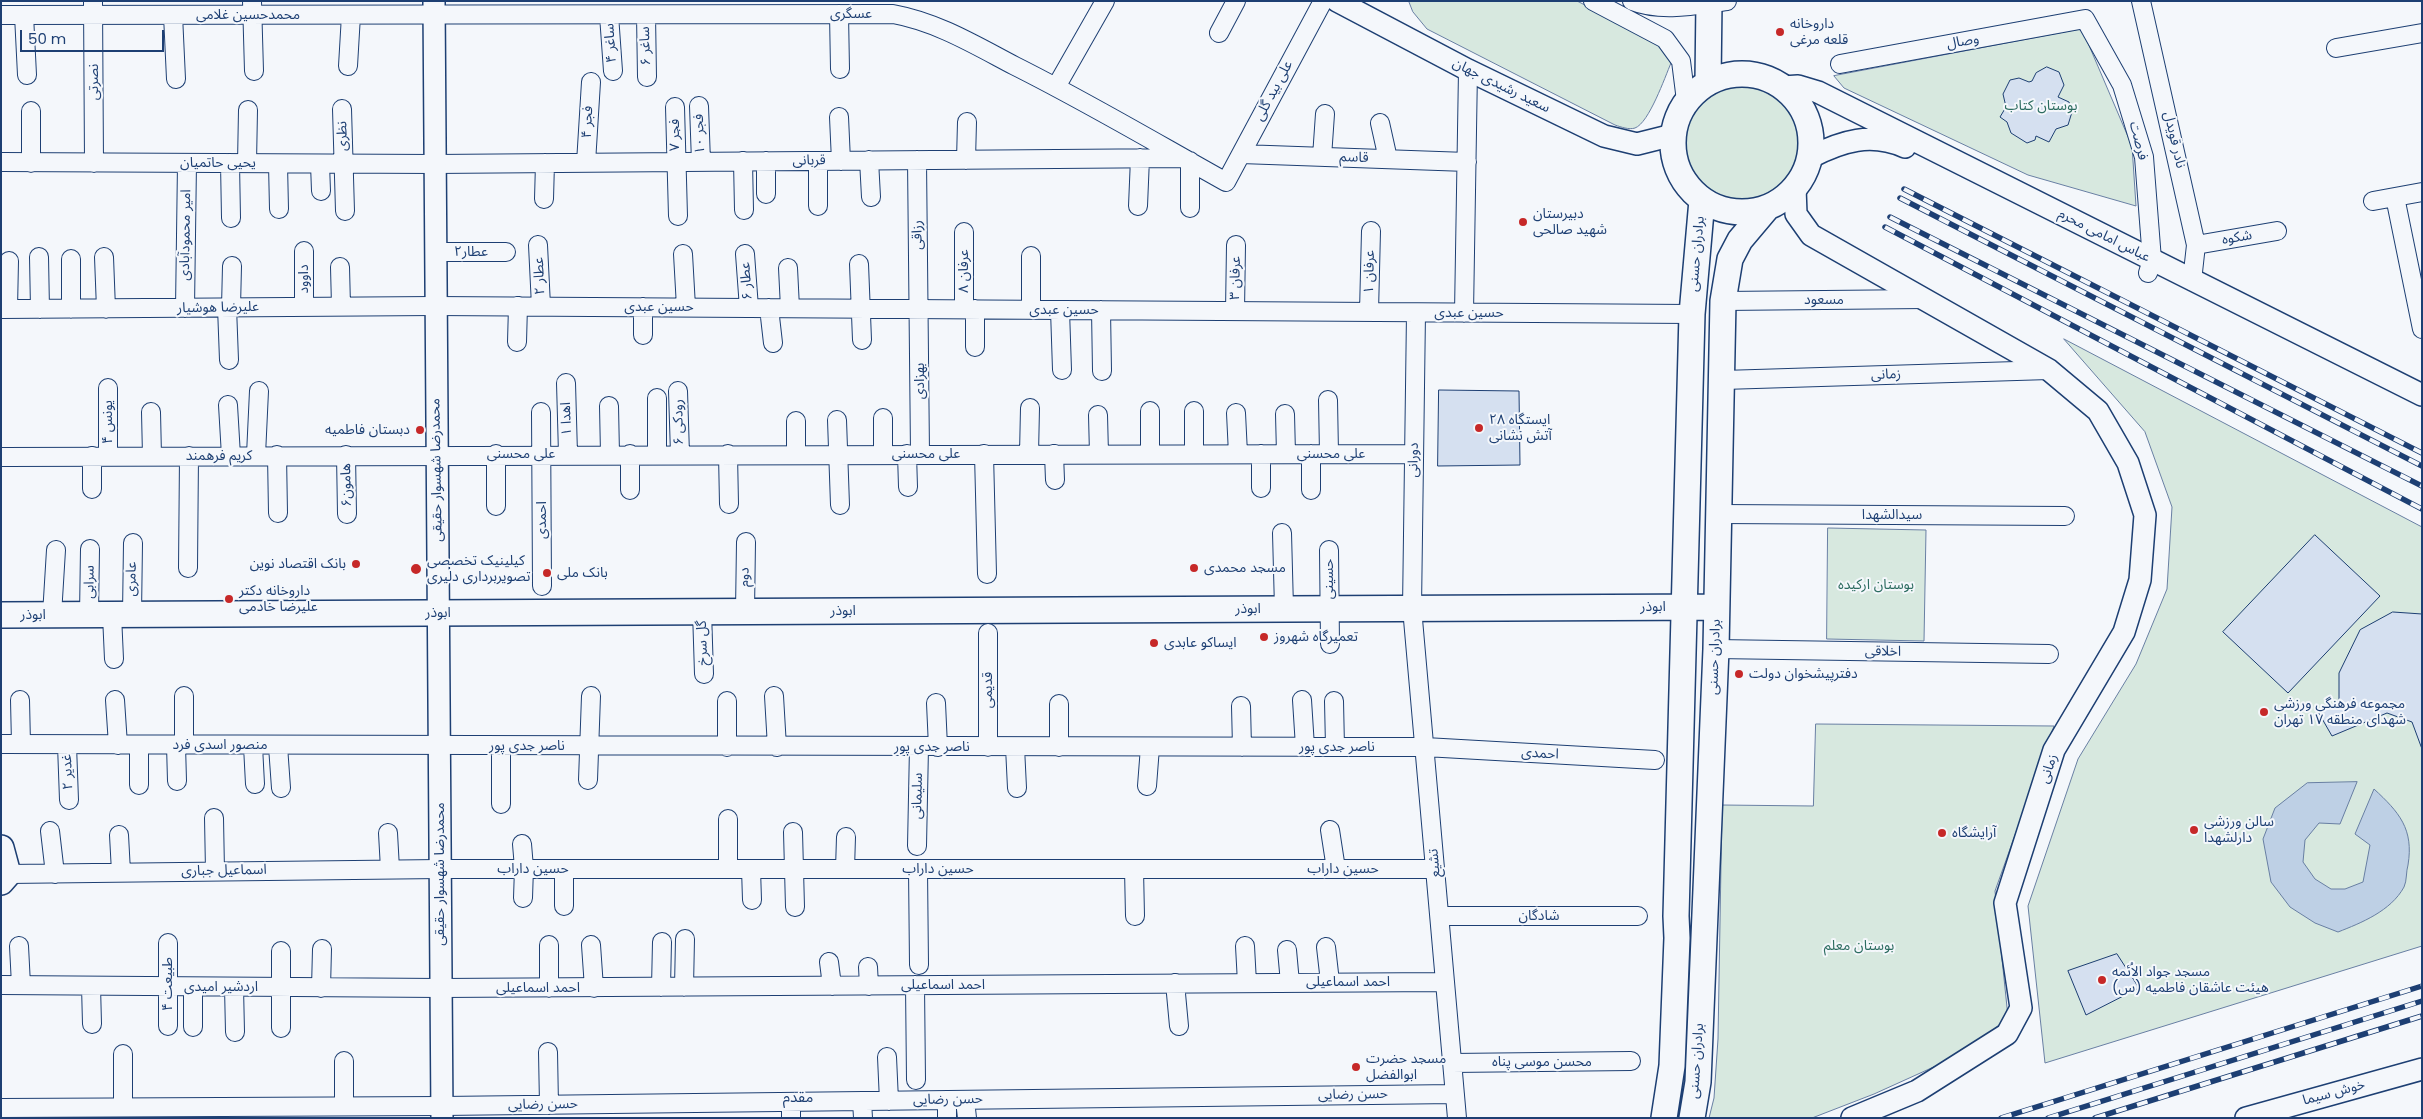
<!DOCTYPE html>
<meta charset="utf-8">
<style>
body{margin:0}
#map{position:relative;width:2423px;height:1119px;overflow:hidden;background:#f4f7fb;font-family:Poppins,sans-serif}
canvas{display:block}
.frame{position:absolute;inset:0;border:2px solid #1d3f73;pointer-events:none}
.scale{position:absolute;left:20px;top:30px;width:144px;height:22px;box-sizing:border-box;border:2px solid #1d3f73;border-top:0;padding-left:6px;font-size:15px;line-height:18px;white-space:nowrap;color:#1d3f73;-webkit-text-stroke:4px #f4f7fb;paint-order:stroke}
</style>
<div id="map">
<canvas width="2423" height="1119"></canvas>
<div class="frame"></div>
<div class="scale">50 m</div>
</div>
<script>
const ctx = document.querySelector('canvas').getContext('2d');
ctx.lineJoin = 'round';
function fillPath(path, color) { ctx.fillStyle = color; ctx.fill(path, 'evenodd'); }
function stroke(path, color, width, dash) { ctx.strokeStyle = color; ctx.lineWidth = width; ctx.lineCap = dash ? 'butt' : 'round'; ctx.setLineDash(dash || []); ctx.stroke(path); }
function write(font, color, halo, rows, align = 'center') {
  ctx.font = font + ' Poppins,"Noto Sans Arabic",sans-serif'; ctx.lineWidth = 4; ctx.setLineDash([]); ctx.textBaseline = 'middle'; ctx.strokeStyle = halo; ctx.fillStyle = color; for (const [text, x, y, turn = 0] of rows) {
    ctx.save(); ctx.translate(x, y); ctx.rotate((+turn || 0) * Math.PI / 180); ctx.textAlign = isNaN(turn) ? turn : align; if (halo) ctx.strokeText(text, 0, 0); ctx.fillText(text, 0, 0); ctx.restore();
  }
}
const green = new Path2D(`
 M1409,1h168l83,42 11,20c-6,14 -22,60 -36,65 -6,2 -14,-1 -20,-3l-188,-96 -14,-17z
 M2082,29l50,117 4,60 -108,-31 -184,-87 -10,-12z
 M1683 142a60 60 0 1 1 120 0a60 60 0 1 1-120 0Z
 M2064,339l358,188v419l-377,117 -17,-157 50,-147 58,-95 31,-75 5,-82 -27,-75z
 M1828,528l98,2 -2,111 -97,-2z
 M1816,724l238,2 -59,165 13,126 -26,23 -33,20 -75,34 -62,24h-103l5,-20 4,-59 4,-234 91,1z`);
const water = new Path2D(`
 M2357,782l-17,42 -21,-1 -14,17 -2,22 12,17 16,10h14l18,-7 7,-37 -15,-11 19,-45c25,23 40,40 34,76 -2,6 -1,16 -4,22 -13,24 -43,36 -66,45l-23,-9 -25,-16 -19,-25 -8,-43 12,-31 32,-25z`);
const building = new Path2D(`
 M2047,67l12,5 5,13 -6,12 11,5 3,10 -4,13 -12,4 -7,13 -13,-6 -1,4 -8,3 -16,-10 -4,-11 -7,-5 6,-10 -3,-13 7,-14 9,-2 10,4 3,-1 4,-8z
 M1439,390l80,1 1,74 -82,1z
 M2315,535l65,61 -92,97 -65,-61z
 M2393,612l29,2v135l-10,-27 -25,-9 -55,23 -15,-26 22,-3v-34l21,-43z
 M2117,954l22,34 -53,27 -18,-44z`);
const minor = new Path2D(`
 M93,1l1,162
 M252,1l2,70
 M1593,1l72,38 16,22 5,40
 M1632,1c30,12 65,4 95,0
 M2141,1l55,244 -4,36
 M839,14l1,55
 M1,15l892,-1c44,8 82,31 122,52 72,36 141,77 211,116l97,-181
 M24,15l3,60
 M173,15l3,64
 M609,15l4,56
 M646,15l1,62
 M1219,33l17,-32
 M2336,48l86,-15
 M1840,64l245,-45 37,66 22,72 8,103 -4,13
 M348,66l3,-51
 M1056,87l49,-86
 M699,106l2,56
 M675,107l3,109
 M342,109l3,102
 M31,111v52
 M839,117l2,44
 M1380,123l8,36
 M1241,154l226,8
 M1322,157l3,-43
 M869,160l2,37
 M917,160l3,294
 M966,160l1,-38
 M743,161l1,49
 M766,161v33
 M818,161v45
 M1190,161v47
 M1,162l434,2 746,-6
 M230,163l1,55
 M247,163l1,-53
 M586,163l5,-81
 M278,164l1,45
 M320,164l1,27
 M2395,197l27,132
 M544,199l1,-36
 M2373,201l49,-9
 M1138,206l2,-48
 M964,232v77
 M538,245l3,61
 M2196,245l81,-14
 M436,252h70
 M683,254l3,53
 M745,254l4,54
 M1031,256v54
 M39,257l1,52
 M104,257l2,52
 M71,259v50
 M859,264l3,76
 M340,267l1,39
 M788,268l2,40
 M1723,301l202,-2
 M227,307l2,53
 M231,307l1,-41
 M304,307v-56
 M185,308l2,-145
 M769,308l4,35
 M1,309l434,-3 1257,8
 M8,309l1,-48
 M975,309v38
 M1060,310l2,60
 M1101,310l1,61
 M1235,311l1,-66
 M1369,312l2,-81
 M1416,313l-4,295 45,510
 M1464,313l4,-243
 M643,335v-28
 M517,342l1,-36
 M1723,380l326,-10
 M566,383l2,71
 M108,388v68
 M678,391l2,63
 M657,398v56
 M1328,400l1,53
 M228,405l3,51
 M609,406l1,48
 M1150,411v43
 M1194,411v42
 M151,412l1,44
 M541,412l1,174
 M1236,413l2,41
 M1285,414l1,40
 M1098,415l1,39
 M837,420l3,85
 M796,421v33
 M630,454v36
 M728,454l1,50
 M883,454v-36
 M907,454l1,33
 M984,454l3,120
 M1029,454l1,-46
 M1054,454l1,26
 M1311,454v36
 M256,455l3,-64
 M277,455l1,58
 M346,455l1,59
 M1,457l1413,-3
 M1261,488v-34
 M92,489v-33
 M496,506v-52
 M1719,514l346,2
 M1282,533l2,75
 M1329,550l1,94
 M188,568l1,-112
 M702,611l2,63
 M745,611l1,-69
 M132,614l1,-71
 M52,615l4,-65
 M89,615l1,-66
 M112,615l2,44
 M1716,649l333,5
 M774,696l3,51
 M20,700l1,44
 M115,700l3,45
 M1302,700l3,47
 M727,701v46
 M1334,701l1,46
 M936,703l2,44
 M1059,704v43
 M1241,706l1,41
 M1,744l1424,3 230,13
 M67,745l2,55
 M176,745l1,36
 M184,745v-49
 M253,746l2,38
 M278,746l3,42
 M988,747v-114
 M1015,747l2,41
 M588,780l3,-84
 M139,785v-40
 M1147,786l3,-39
 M501,804v-58
 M214,818l1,53
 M728,819v50
 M1330,830l6,39
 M50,831l5,43
 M793,832l2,75
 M388,833l2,36
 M119,835l2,37
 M522,844l2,24 -1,30
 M917,846l2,-99
 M564,869v37
 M751,869l1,31
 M845,869l1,-32
 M918,869l1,96
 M1134,869l1,47
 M8,874l432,-5h995
 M1440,916h198
 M549,945v43
 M591,945l3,43
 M19,946l2,39
 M1245,946l2,37
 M1326,947l4,35
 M1287,950l3,33
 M281,951v77
 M829,962l3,24
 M868,967l1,19
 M1175,983l4,43
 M1,985l440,3 1004,-6
 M915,985l1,95
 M91,986l1,38
 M193,987v40
 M234,987l1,45
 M661,987l1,-45
 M684,987l1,-48
 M321,988l1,-39
 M168,1026v-83
 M548,1052l1,53
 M887,1057l2,44
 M344,1061v45
 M1452,1063l179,-2
 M947,1100v18
 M965,1100l2,18
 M862,1101l1,17
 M123,1107v-53
 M1,1108l441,-2 1013,-12
 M791,1118v-16`);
const tertiary = new Path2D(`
 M434,1l8,1117
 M1337,1l131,69 136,66 33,8 36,-9
 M1783,87l15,-1 20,6 604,303
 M1811,157c31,-16 60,-25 94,-10
 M1795,188l1,26 15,21 238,135 49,41 30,52 17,52 -5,65 -16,52 -70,118 -49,153 16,105 -14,26 -90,57 -65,27
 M2246,1118l176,-49`);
const secondary = new Path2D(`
 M1673 143a69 69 0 1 1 138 0a69 69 0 1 1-138 0Z
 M1708,82l1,-81
 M1,615l1715,-8
 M1,848l7,26 -7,8
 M1664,1118l8,-52 5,-128 -1,-22 16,-602 10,-114
 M1692,1118l6,-36 18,-433 7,-348 7,-42 10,-19 27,-32`);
const rail = new Path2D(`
 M1904,189l518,264
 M1900,198l522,268
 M1890,217l532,269
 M1885,227l537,282
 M2001,1118l421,-132
 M2048,1118l374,-117
 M2095,1118l327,-102`);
const markers = [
 [1780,32,5,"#c62828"],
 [1523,222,5,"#c62828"],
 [1479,428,5,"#c62828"],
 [420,430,5,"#c62828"],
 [356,564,5,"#c62828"],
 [1194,568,5,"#c62828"],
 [416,569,6,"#c62828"],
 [547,573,5,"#c62828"],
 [229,599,5,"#c62828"],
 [1264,637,5,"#c62828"],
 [1154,643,5,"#c62828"],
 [1739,674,5,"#c62828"],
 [2264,712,5,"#c62828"],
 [2194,830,5,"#c62828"],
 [1942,833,5,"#c62828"],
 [2102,980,5,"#c62828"],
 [1356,1067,5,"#c62828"]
];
const streetNames = [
 ["عسگری",851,14],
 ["محمدحسین غلامی",248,15],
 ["وصال",1963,42,-10],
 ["ساغر ۴",611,43,-94],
 ["ساغر ۶",646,46,-92],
 ["نصرتی",94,82,-90],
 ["سعید رشیدی جهان",1501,86,26],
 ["علی بید گلی",1274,91,-62],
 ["فجر ۴",588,122,-87],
 ["فجر ۱۰",700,134,-92],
 ["فجر ۷",675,135,-90],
 ["نظری",343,136,-91],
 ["نادر قویدل",2174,140,77],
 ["فرصت",2138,141,76],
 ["قاسم",1354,158,2],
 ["قربانی",809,161,-1],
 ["یحیی حاتمیان",218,163],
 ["امیر محمودآبادی",186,235,-89],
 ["رزاقی",918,235,-91],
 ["عباس امامی محرم",2104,236,27],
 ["شکوه",2237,238,-10],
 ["عطار۲",471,252],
 ["برادران حسنی",1697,254,-85],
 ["عرفان ۸",964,271,-90],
 ["عرفان ۱",1370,272,-89],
 ["عطار ۲",540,276,-92],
 ["عرفان ۳",1236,278,-89],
 ["داوود",304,279,-90],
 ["عطار ۶",747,281,-94],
 ["مسعود",1824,300],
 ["حسین عبدی",659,307],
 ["علیرضا هوشیار",218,308,-1],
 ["حسین عبدی",1064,310],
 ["حسین عبدی",1469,313],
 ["زمانی",1886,375,-2],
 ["بهزادی",920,381,-90],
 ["اهدا ۱",567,419,-92],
 ["یونس ۴",108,422,-90],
 ["رودکی ۶",679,422,-91],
 ["علی محسنی",521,454],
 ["علی محسنی",926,454],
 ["علی محسنی",1331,454],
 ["کریم فرهمند",219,456],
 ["دورانی",1414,460,-89],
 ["محمدرضا شهسوار حقیقی",437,470,-91],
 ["هامون۶",347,485,-91],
 ["سیدالشهدا",1892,515],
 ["احمدی",542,520,-90],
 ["دوم",745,577,-89],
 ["عامری",132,579,-89],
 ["حسینی",1329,579,-90],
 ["سرابی",90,582,-89],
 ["ابوذر",1653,607],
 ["ابوذر",1248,609],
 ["ابوذر",843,611],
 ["ابوذر",438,613],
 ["ابوذر",33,615],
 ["گل سرخ",703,643,-92],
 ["اخلاقی",1883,652,1],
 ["برادران حسنی",1715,657,-88],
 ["قدیمی",988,690,-90],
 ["منصور اسدی فرد",220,745],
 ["ناصر جدی پور",527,746],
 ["ناصر جدی پور",932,747],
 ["ناصر جدی پور",1337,747],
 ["احمدی",1540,754,3],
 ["زمانی",2049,769,-71],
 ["غدیر ۲",68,772,-92],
 ["سلیمانی",918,796,-89],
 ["تشیع",1435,863,-95],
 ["حسین داراب",533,869],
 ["حسین داراب",938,869],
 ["حسین داراب",1343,869],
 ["اسماعیل جباری",224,871,-1],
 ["محمدرضا شهسوار حقیقی",440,874,-90],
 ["شادگان",1539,916],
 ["احمد اسماعیلی",1348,982],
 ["طبیعت ۴",168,984,-90],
 ["احمد اسماعیلی",943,985],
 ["اردشیر امیدی",221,987],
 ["احمد اسماعیلی",538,988],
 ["برادران حسنی",1697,1061,-86],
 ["محسن موسی پناه",1542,1062],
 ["خوش سیما",2334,1093,-15],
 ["حسن رضایی",1353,1095,-1],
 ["حسن رضایی",948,1100,-1],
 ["حسن رضایی",543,1105,-1]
];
const poiNames = [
 ["داروخانه",1790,24],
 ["قلعه مرغی",1790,40],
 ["دبیرستان",1533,214],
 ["شهید صالحی",1533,230],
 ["ایستگاه ۲۸",1489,420],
 ["آتش نشانی",1489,436],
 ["دبستان فاطمیه",410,430,"right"],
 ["کیلینیک تخصصی",427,561],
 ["تصویربرداری دلیری",427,577],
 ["بانک اقتصاد نوین",346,564,"right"],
 ["مسجد محمدی",1204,568],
 ["بانک ملی",557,573],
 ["داروخانه دکتر",239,591],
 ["علیرضا خادمی",239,607],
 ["تعمیرگاه شهروز",1274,637],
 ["ایساکو عابدی",1164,643],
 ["دفترپیشخوان دولت",1749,674],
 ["مجموعه فرهنگی ورزشی",2274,704],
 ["شهدای منطقه ۱۷ تهران",2274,720],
 ["سالن ورزشی",2204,822],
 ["دارلشهدا",2204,838],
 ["آرایشگاه",1952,833],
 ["مسجد جواد الاُئمه",2112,972],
 ["هیئت عاشقان فاطمیه (س)",2112,988],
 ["مسجد حضرت",1366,1059],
 ["ابوالفضل",1366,1075]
];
const parkNames = [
 ["بوستان کتاب",2041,106],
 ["بوستان ارکیده",1876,585],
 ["بوستان معلم",1859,946]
];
const neighbourhoodNames = [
 ["مقدم",798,1098]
];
fillPath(green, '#d7e8df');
stroke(green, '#687fa3', 1);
fillPath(water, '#bed0e5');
stroke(water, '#687fa3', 1);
fillPath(building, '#d5e0f0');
stroke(building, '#1d3f73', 1);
stroke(minor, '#1d3f73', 20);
stroke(tertiary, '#1d3f73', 24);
stroke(secondary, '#1d3f73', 28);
stroke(minor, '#f4f7fb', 18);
stroke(tertiary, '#f4f7fb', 21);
stroke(secondary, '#f4f7fb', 25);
stroke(rail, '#1d3f73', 5.5);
stroke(rail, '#f4f7fb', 4, [11]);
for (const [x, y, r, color] of markers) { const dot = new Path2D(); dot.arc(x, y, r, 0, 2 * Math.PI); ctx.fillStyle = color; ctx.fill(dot); stroke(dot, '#f4f7fb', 2); }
write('14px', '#1d3f73', '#f4f7fb', streetNames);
write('14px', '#1d3f73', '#f4f7fb', poiNames, 'left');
write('14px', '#2c6c60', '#f4f7fb', parkNames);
write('15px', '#1d3f73', '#f4f7fb', neighbourhoodNames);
</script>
